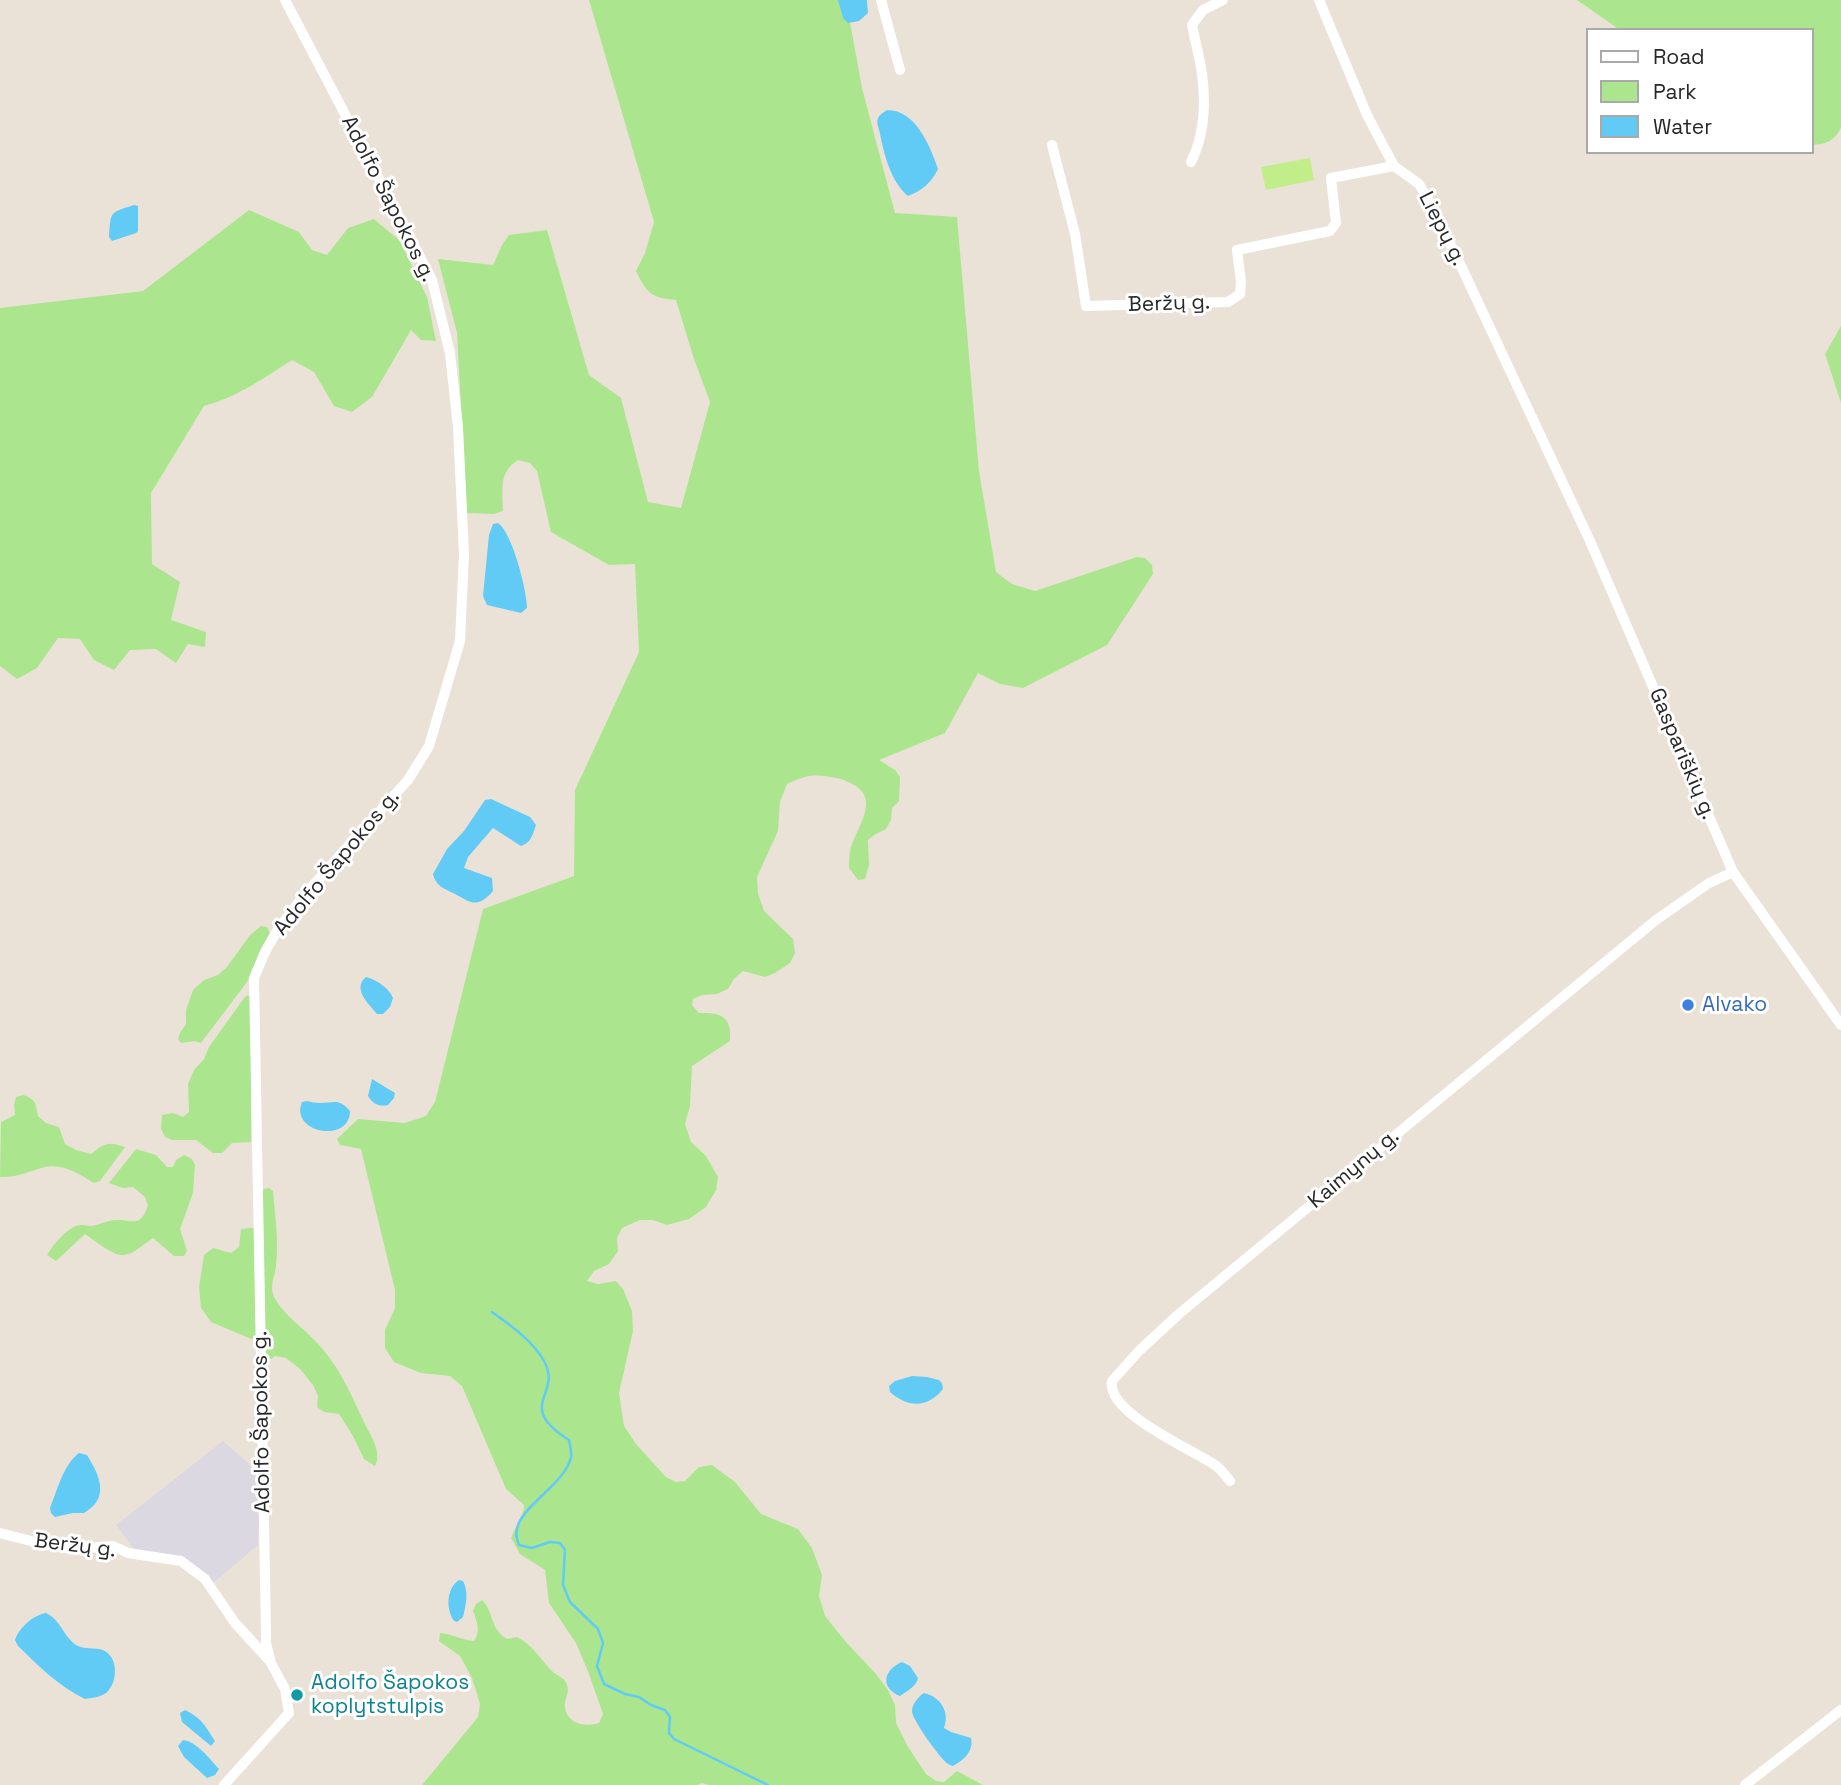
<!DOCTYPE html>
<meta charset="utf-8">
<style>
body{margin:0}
#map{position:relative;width:1841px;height:1785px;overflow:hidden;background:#ebe2d7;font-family:"Space Grotesk",sans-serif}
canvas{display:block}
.legend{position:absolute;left:1586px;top:28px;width:228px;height:126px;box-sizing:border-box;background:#fff;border:2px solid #a9a9a9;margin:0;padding:9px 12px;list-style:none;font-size:21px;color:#272727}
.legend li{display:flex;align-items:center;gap:14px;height:35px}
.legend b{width:35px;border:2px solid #a9a9a9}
</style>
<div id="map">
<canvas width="1841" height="1785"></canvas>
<ul class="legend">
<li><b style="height:9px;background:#fff"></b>Road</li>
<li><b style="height:19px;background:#abe68f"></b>Park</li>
<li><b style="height:19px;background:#61cbf5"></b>Water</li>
</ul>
</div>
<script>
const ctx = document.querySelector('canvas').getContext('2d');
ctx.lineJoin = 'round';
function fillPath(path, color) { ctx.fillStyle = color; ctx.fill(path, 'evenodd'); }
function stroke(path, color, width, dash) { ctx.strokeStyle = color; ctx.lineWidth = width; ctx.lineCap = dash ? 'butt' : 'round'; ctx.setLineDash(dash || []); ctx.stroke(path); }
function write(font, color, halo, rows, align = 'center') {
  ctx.font = font + ' "Space Grotesk",sans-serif'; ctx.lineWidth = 6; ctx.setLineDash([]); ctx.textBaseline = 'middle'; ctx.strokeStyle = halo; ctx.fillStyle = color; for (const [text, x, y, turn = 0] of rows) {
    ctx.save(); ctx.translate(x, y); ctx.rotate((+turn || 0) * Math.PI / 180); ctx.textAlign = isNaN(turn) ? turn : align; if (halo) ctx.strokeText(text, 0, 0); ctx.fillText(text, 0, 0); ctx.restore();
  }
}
const industrial = new Path2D(`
 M223,1441l25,22 8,12 4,11 -2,59 -46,39 -18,-19 -58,-13 -20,-27z`);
const green = new Path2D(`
 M589,0h257l16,88 33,125 62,4 22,254 17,101 16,12 23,7 102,-34 8,1 7,7 1,9 -46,71 -84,43 -23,-4 -22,-11 -33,60 -66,27 16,10 5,7 -1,24 -7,7 -1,12 -5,9 -12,6 -6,5 1,25 -4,14 -7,1 -9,-12c0,-6 0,-12 1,-17 4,-20 30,-49 6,-65 -6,-3 -9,-5 -15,-7 -24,-5 -32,-6 -54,5l-7,18 -2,29 -21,46 1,16 6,18 29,28 2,14 -5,10 -15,10 -10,4 -22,-6 -9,8 -6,10 -11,5 -15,1 -9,4 -1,6 7,8c23,-1 33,4 31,28l-38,25 -2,40 -5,18 6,18 15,14 12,21 -2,13 -10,17 -17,12 -22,6 -14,-5h-13l-18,8 -5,10 1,13 -9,13 -15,7 -7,10 11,3 18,-3 7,8 9,22 1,20 -14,62 5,33 12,18 30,33 10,5 9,-1 14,-14 13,-2 23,17 26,32 37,15 14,19 10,27 -3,21 6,20 21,26 30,32 12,16 7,15 1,18 12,24 18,27 10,7 8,1 13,-11 26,14h-274l-7,-2 -4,2h-276l56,-68 2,-13 -8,-26 -12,-22 -21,-15 1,-8c12,1 22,7 34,8 7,-10 3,-19 -1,-30l3,-7 6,-4c13,13 7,28 25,39l10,-2c16,8 23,22 35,34 4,4 10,6 13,10 7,10 -1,17 0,26 2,18 22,20 34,16l4,-9 -14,-40 -13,-31 -27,-40 -4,-33 -25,-16 -9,-16c4,-11 13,-22 13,-33l-18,-16 -44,-103 -12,-10 -29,-3 -27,-11 -9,-14v-18l10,-22v-18l-34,-141 -21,-4 -3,-6 21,-20 47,4 21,-7 9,-14 48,-193 91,-33 1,-86 64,-138 -4,-88 -26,1 -58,-33 -14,-61 -7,-8 -12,-3c-20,13 -15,29 -15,51l-9,3 -27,-1 -10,-180 -19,-74 55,6 9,-20 7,-10 38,-5 42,145 32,23 27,104 33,6 29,-106 -16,-43 -18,-59c-24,-2 -29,-6 -40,-29l9,-18 9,-31z
 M1577,0h264v128c-8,14 -15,16 -30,17v-115h-191z
 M249,210l50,22 13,18 15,5 21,-27 26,-9 26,22 27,56 9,44 -15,-1 -10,-10 -39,67 -20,15 -18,-6 -20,-34 -22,-12c-29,19 -55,37 -88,46l-53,87 1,71 28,18 -9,38 35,12 -1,15 -17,-3 -12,19 -20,-14 -26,1 -16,20 -20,-10 -14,-21 -22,-1 -21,30 -20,11 -17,-13v-358l143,-17z
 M1841,326v77l-16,-49z
 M261,926l6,1 3,6 -23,49 -46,61 -7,-2 -13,2 -3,-4 2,-6 6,-9v-14l7,-20 11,-10 14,-5 9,-8 23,-32z
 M248,995l3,3v144l-19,1 -10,10h-9l-17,-13h-24l-7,-3 -4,-8 1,-14 11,-2 10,4 6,-5 -1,-28 6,-14 10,-11 5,-12 35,-49z
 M23,1095c13,4 13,9 15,21l8,7 13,4 6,17 11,6 15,4c14,-11 17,-13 34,-7l-25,34 -6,2c-14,-9 -32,-20 -49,-16 -16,4 -28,11 -45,10l1,-55 14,-7 -1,-10 2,-8z
 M136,1149l20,6 11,12h6l3,-7 8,-5 8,4 3,6 -2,28 -13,36 7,22 -3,5h-10l-21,-18c-8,5 -19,16 -29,17 -9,2 -30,-15 -39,-21l-29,27 -9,-6c7,-11 20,-28 33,-30 3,-1 7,1 11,1 9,-1 18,-7 27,-6 18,1 22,6 30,-14l-3,-9 -12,-10 -10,1 -14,-5z
 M269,1188l4,3c2,25 6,50 3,75 -1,11 -7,19 -2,31 10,19 30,31 44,47 24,26 33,51 48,82 6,12 16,27 9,40l-11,-7 -11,-23 -14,-22 -15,-2 -7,-5 1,-11 -5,-11 -13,-16 -14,-11 -11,-2 -10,7v-21l-16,-4 -38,-16 -10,-14 -2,-21 5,-32 9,-7 18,5 8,-6 2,-18 20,-2v-35l3,-3z`);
const pitch = new Path2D(`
 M1310,158l4,22 -48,10 -5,-23z`);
const water = new Path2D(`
 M838,0h29l1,13 -9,8 -11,2 -5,-5z
 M887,110c29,0 43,36 51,59 -7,14 -15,21 -30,27 -17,-14 -24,-42 -28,-62 -1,-6 -4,-11 -2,-16 2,-4 5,-5 9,-8z
 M134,205l4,1v25l-2,2 -24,8 -3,-4c2,-26 0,-24 25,-32z
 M498,523c14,9 29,68 29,85l-6,5 -34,-8 -4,-9 6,-61 4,-11z
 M491,799l39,18 6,8c-3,9 -5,18 -15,21l-28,-18 -25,29 -4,11 28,10 1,13c-17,19 -22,11 -40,2 -10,-5 -17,-7 -20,-19l14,-25 17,-18 21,-31z
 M366,977c11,3 23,11 27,21l-3,9 -7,7h-6c-9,-11 -25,-25 -11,-37z
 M372,1079l23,14 -1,5 -6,7c-9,2 -15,-1 -20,-9z
 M307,1101c4,1 9,2 13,2 14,0 19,-5 30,8 0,33 -61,22 -48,-9z
 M912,1376l15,1 12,3 3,3 1,6c-15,19 -35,19 -53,3l-1,-6 6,-5z
 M79,1453l8,2c13,21 23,43 -3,58h-11l-18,4 -4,-4 -1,-5c7,-17 13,-43 29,-55z
 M459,1580l4,1c6,11 3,24 0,36l-6,5 -3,-1c-8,-12 -8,-32 5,-41z
 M46,1613c15,7 17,23 30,32 8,5 19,2 27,5 16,7 15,33 3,43 -5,4 -15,5 -21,6 -27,-13 -46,-33 -67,-53l-3,-6c4,-12 18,-25 31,-27z
 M902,1662l8,4 8,12c-2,9 -11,13 -18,18 -20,-8 -17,-26 2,-34z
 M924,1693c17,4 26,19 20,35l7,4 20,6c3,13 -7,22 -18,28 -2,-1 -4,-1 -5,-2 -7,-4 -37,-46 -36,-53 0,-7 7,-15 12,-18z
 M185,1710c18,9 20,16 30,31l-4,5 -29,-24 -2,-9z
 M183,1740c13,1 27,19 36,29l-4,6 -8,3 -23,-21 -6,-11z`);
const stream = new Path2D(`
 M492,1312c19,14 40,28 52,49 19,34 -30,44 25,79 1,6 3,12 2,17 -5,26 -50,49 -54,72 -2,6 0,11 2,16l13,3 18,-6 10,1 5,7 -2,35 7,17 28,27 5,14 -6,23 7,18 21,10 14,3 12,8 14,5 5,7 -1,16 5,6 94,46`);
const minor = new Path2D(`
 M881,0l19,70
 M1319,0l48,115 27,51 25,18 12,20 30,62 129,275 143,331 108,153
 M1052,145l23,89 11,72 142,-4 12,-8 1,-12 -4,-32 93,-19 6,-8 -5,-45 63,-12
 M1191,162c13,-26 15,-58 11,-88 -2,-16 -7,-33 -10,-49l11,-15 20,-10
 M1230,1481c-5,-6 -9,-12 -15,-16 -22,-15 -109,-52 -103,-84l27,-30 41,-38 476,-393 53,-37 24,-11
 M0,1533l47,12 28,4 38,-3 15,7 53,8 24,18 30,44 34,37
 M224,1785l65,-72 -4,-24 -14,-26 -5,-20c-2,-222 -8,-444 -12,-665l11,-26 13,-23 27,-35 103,-114 21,-34 31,-105 4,-87 -6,-127 -8,-74 -18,-73 -147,-280
 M1745,1785l96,-75`);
const markers = [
 [1688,1005,7,"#3f7fe0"],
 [297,1695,7,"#0f9aa8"]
];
const streetNames = [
 ["Adolfo Šapokos g.",388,199,63],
 ["Liepų g.",1442,229,63],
 ["Beržų g.",1169,304,-2],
 ["Gaspariškių g.",1682,754,67],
 ["Adolfo Šapokos g.",337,863,-50],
 ["Kaimynų g.",1354,1169,-40],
 ["Adolfo Šapokos g.",262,1422,-91],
 ["Beržų g.",75,1546,7]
];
const shopNames = [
 ["Alvako",1702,1005]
];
const cultureNames = [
 ["Adolfo Šapokos",311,1683],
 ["koplytstulpis",311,1707]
];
fillPath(industrial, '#dbd8e2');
fillPath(green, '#abe68f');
fillPath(pitch, '#c1ee89');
fillPath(water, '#61cbf5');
stroke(stream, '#61cbf5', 2.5);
stroke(minor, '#fff', 10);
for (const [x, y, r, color] of markers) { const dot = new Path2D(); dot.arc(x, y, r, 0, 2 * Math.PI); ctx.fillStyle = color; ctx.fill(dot); stroke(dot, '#fff', 2.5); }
write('21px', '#272727', '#fff', streetNames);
write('21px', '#366cbe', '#fff', shopNames, 'left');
write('21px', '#0d838f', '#fff', cultureNames, 'left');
</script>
